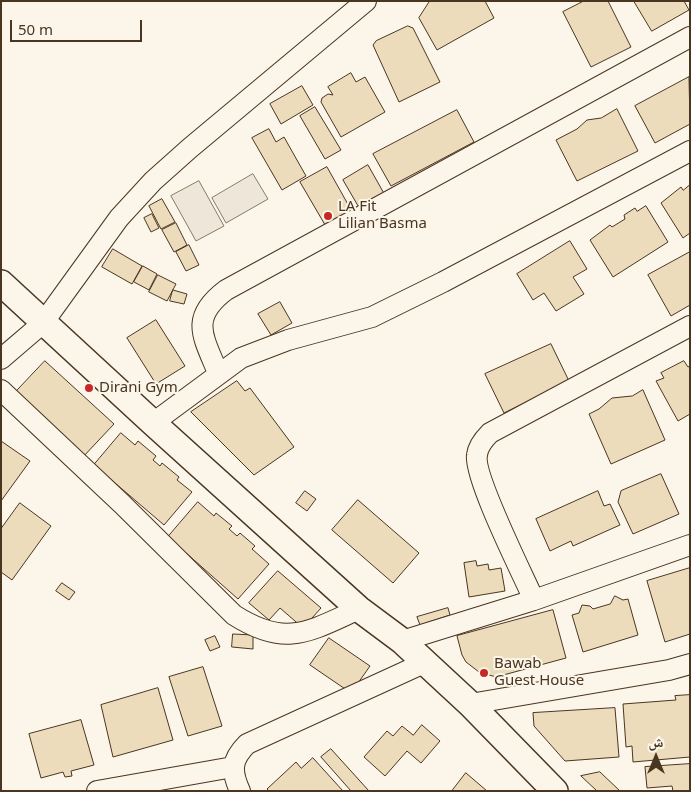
<!DOCTYPE html>
<meta charset="utf-8">
<style>
body{margin:0}
#map{position:relative;width:691px;height:792px;overflow:hidden;background:#fbf6e9;font-family:"Noto Sans","Noto Naskh Arabic",sans-serif}
canvas{display:block}
.frame{position:absolute;inset:0;border:2px solid #4a3520;pointer-events:none}
.north{position:absolute;left:631px;top:732px;width:50px;height:50px;-webkit-text-stroke:4px #fbf6e9;paint-order:stroke;rotate:0deg;font-size:14px;font-weight:700;line-height:20px;text-align:center;color:#4a3520}
.north::after{content:'';display:block;margin:auto;width:18px;height:22px;background:#4a3520;clip-path:polygon(50% 0,100% 100%,50% 72%,0 100%)}
.scale{position:absolute;left:10px;top:20px;width:132px;height:22px;box-sizing:border-box;border:2px solid #4a3520;border-top:0;padding-left:6px;font-size:15px;line-height:18px;white-space:nowrap;color:#4a3520;-webkit-text-stroke:4px #fbf6e9;paint-order:stroke}
</style>
<div id="map">
<canvas width="691" height="792"></canvas>
<div class="frame"></div>
<div class="north">ش</div>
<div class="scale">50 m</div>
</div>
<script>
const ctx = document.querySelector('canvas').getContext('2d');
ctx.lineJoin = 'round';
function fillPath(path, color) { ctx.fillStyle = color; ctx.fill(path, 'evenodd'); }
function stroke(path, color, width, dash) { ctx.strokeStyle = color; ctx.lineWidth = width; ctx.lineCap = dash ? 'butt' : 'round'; ctx.setLineDash(dash || []); ctx.stroke(path); }
function write(font, color, halo, rows, align = 'center') {
  ctx.font = font + ' "Noto Sans",sans-serif'; ctx.lineWidth = 4; ctx.setLineDash([]); ctx.textBaseline = 'middle'; ctx.strokeStyle = halo; ctx.fillStyle = color; for (const [text, x, y, turn = 0] of rows) {
    ctx.save(); ctx.translate(x, y); ctx.rotate((+turn || 0) * Math.PI / 180); ctx.textAlign = isNaN(turn) ? turn : align; if (halo) ctx.strokeText(text, 0, 0); ctx.fillText(text, 0, 0); ctx.restore();
  }
}
const green = new Path2D(`
 M253,174l15,25 -42,24 -14,-25z
 M199,181l25,45 -28,15 -25,-45z`);
const building = new Path2D(`
 M430,1h55l9,17 -57,32 -18,-32z
 M584,1h24l23,46 -40,20 -28,-55z
 M634,1h50l5,9 -37,21z
 M408,26l5,2 27,54 -41,20 -26,-57 3,-4z
 M351,73l5,9 9,-5 20,35 -44,25 -20,-35 1,-4 6,-4 5,1 -5,-8z
 M689,77l1,47 -35,19 -20,-37z
 M302,86l11,19 -32,19 -11,-20z
 M315,107l26,43 -16,9 -25,-43z
 M617,109l21,42 -61,30 -21,-41 21,-11 10,-9 14,-2z
 M457,110l17,32 -83,44 -18,-32z
 M269,129l7,13 8,-5 22,39 -24,14 -30,-52z
 M368,165l18,32 -25,14 -18,-31z
 M327,167l27,48 -26,15 -28,-48z
 M690,185v48l-7,5 -22,-35 20,-16 2,3z
 M162,199l13,23 -14,7 -12,-23z
 M646,206l22,36 -55,35 -23,-37 20,-15 2,2 13,-8 -1,-4 11,-7 2,3z
 M152,214l7,14 -8,4 -7,-14z
 M176,223l11,22 -13,7 -12,-22z
 M570,241l17,28 -14,8 11,17 -28,17 -12,-18 -11,7 -16,-26z
 M189,245l10,20 -13,6 -10,-19z
 M113,249l29,17 -10,18 -30,-17z
 M690,252v53l-19,11 -23,-41z
 M143,266l14,8 -8,16 -15,-8z
 M158,275l18,9 -9,17 -18,-9z
 M173,290l14,4 -3,10 -14,-3z
 M280,302l12,21 -21,12 -13,-21z
 M156,320l29,46 -29,18 -29,-46z
 M551,344l18,37 -65,32 -19,-39z
 M45,361l69,63 -33,35 -69,-63z
 M684,361l4,6 2,-1v48l-12,7 -22,-40 8,-3 -3,-5z
 M237,381l8,10 5,-3 44,59 -40,28 -63,-63z
 M643,390l22,50 -54,24 -22,-50 10,-5 13,-11 20,-2z
 M121,433l14,12 3,-4 18,15 -3,4 7,6 2,-3 17,14 -2,3 15,12 -28,33 -70,-60z
 M1,441l29,20 -29,40z
 M661,474l18,40 -46,20 -15,-32 3,-11z
 M305,491l11,8 -9,12 -11,-8z
 M598,491l6,15 6,-2 10,21 -47,21 -2,-5 -21,10 -14,-32z
 M358,500l61,53 -26,30 -61,-53z
 M198,502l16,14 2,-3 16,13 -3,3 8,7 3,-3 15,13 -3,3 17,15 -31,35 -70,-62z
 M20,503l31,23 -39,54 -11,-8v-43z
 M476,561l1,5 11,-2 1,6 12,-2 4,23 -36,6 -5,-34z
 M690,568v66l-25,8 -18,-61z
 M278,571l43,37 -18,20 -23,-20 -11,12 -20,-17z
 M62,583l13,9 -6,8 -13,-9z
 M615,596l8,4 5,-1 10,36 -55,17 -11,-37 7,-2 3,-8 8,1 3,3 17,-5z
 M448,608l2,7 -30,10 -3,-8z
 M553,610l13,48 -70,19 -17,-5 -13,-10 -4,-7 -5,-19z
 M233,634l20,1v14l-21,-2z
 M215,636l5,11 -10,4 -5,-11z
 M329,638l41,28 -19,27 -41,-28z
 M203,667l19,59 -34,10 -19,-59z
 M158,688l15,52 -60,17 -12,-52z
 M690,695v62l-57,5 -1,-16 -6,1 -3,-43 53,-4 -1,-4z
 M615,708l4,49 -54,4 -31,-35 -1,-13z
 M81,720l13,45 -23,6 1,5 -7,1 -2,-5 -22,6 -12,-44z
 M422,725l18,16 -19,22 -14,-12 -22,25 -21,-19 23,-26 6,5 9,-10 11,9z
 M331,749l38,42h-18l-30,-34z
 M313,758l30,33h-74l-2,-2 29,-27 5,6z
 M690,764v27h-17l-1,-5 -25,2 -2,-21z
 M600,772l20,19h-23l-16,-15z
 M466,773l21,18h-35z`);
const minor = new Path2D(`
 M1,359l42,-36 76,-105 34,-37 37,-33 176,-147
 M218,373c-15,-37 -29,-55 8,-83l464,-253
 M1,390l121,114 112,111c52,33 74,17 125,-6
 M153,423l88,-65 47,-18 84,-23 71,-35 247,-131
 M534,600c-11,-25 -61,-124 -57,-145 1,-9 7,-16 13,-22l200,-107
 M402,641l132,-41 156,-55
 M470,704l199,-34 21,-6
 M97,791l136,-24
 M240,791c-9,-20 -9,-31 7,-47l177,-81`);
const major = new Path2D(`
 M1,283l152,140 206,186 43,32 68,63 85,87`);
const markers = [
 [328,216,5,"#c62828"],
 [89,388,5,"#c62828"],
 [484,673,5,"#c62828"]
];
const poiNames = [
 ["LA Fit",338,207],
 ["Lilian Basma",338,224],
 ["Dirani Gym",99,388],
 ["Bawab",494,664],
 ["Guest House",494,681]
];
fillPath(green, '#ede6d9');
stroke(green, '#887966', 1);
fillPath(building, '#ecdcbc');
stroke(building, '#4a3520', 1);
stroke(minor, '#4a3520', 22);
stroke(major, '#4a3520', 28);
stroke(minor, '#fbf6e9', 20);
stroke(major, '#fbf6e9', 25);
for (const [x, y, r, color] of markers) { const dot = new Path2D(); dot.arc(x, y, r, 0, 2 * Math.PI); ctx.fillStyle = color; ctx.fill(dot); stroke(dot, '#fbf6e9', 2); }
write('15px', '#4a3520', '#fbf6e9', poiNames, 'left');
</script>
